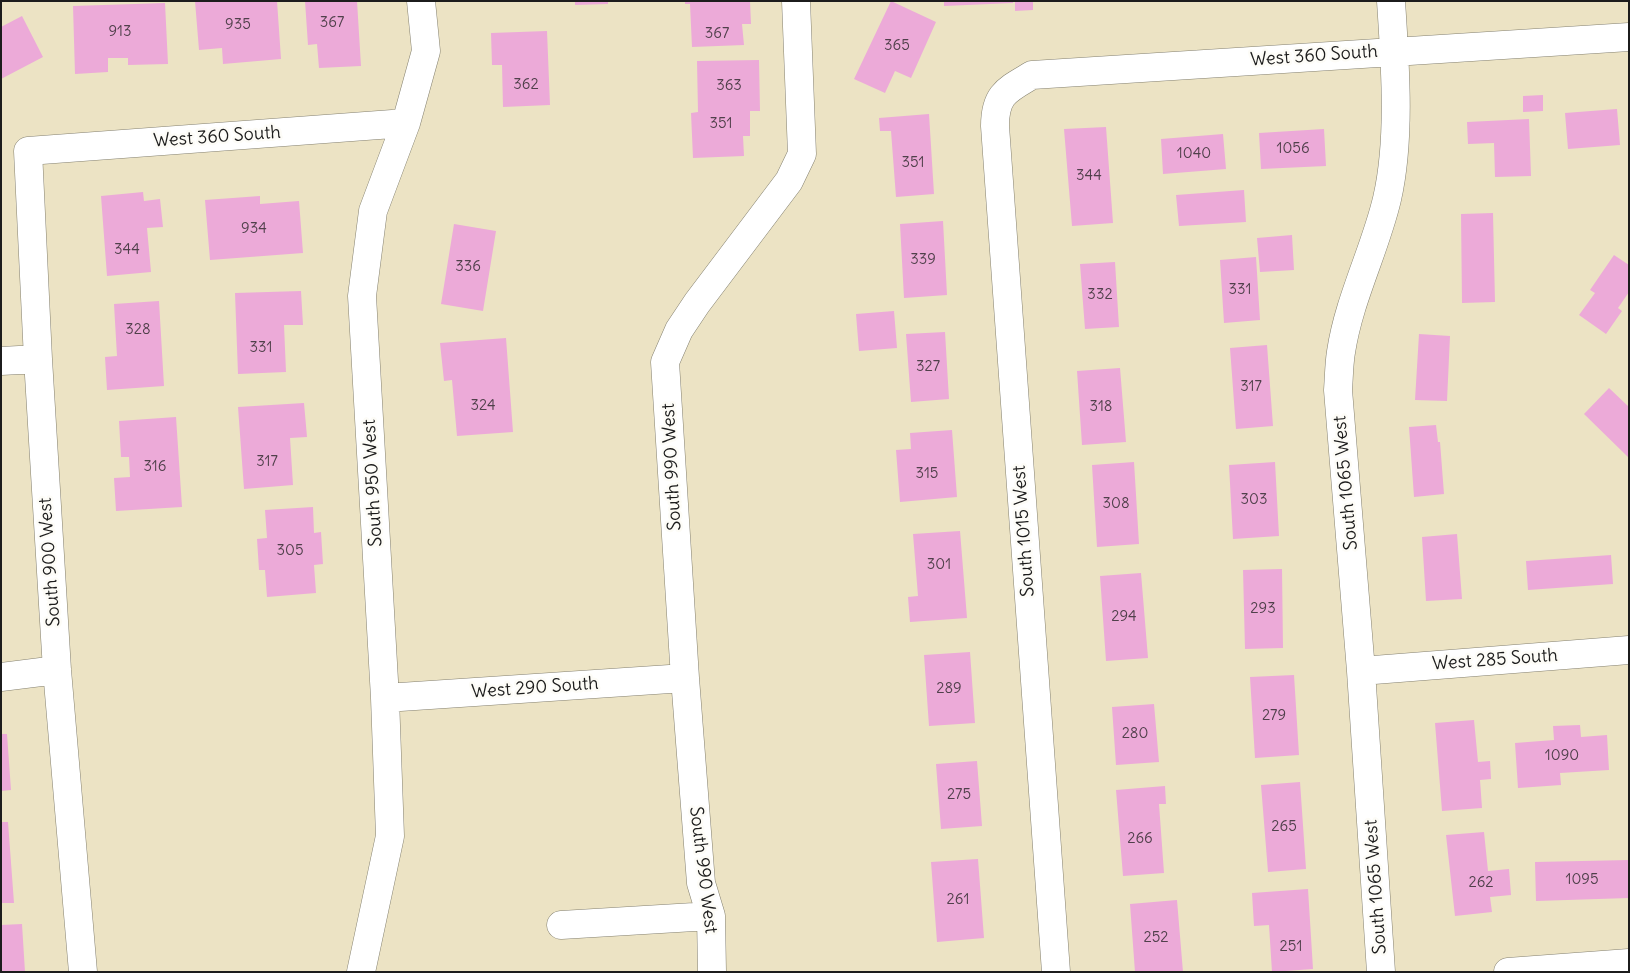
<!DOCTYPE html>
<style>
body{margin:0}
#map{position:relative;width:1630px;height:973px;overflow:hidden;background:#ece3c4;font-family:Delius,sans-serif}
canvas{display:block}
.frame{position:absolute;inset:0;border:2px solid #1c1c1c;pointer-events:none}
</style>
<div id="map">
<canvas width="1630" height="973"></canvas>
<div class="frame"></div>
</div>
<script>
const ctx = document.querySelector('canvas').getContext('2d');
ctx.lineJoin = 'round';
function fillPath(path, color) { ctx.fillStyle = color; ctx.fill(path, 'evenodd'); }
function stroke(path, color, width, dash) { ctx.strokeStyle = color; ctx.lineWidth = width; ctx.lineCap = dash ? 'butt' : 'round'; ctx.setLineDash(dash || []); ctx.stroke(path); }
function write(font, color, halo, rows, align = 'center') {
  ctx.font = font + ' Delius,sans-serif'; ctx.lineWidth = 5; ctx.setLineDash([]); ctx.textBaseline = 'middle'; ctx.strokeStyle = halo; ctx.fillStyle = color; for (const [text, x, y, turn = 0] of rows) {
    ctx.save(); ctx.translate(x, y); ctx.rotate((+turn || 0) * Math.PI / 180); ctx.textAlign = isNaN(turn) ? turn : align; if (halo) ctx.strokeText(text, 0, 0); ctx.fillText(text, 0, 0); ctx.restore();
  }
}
const building = new Path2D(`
 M195,1h82l4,58 -58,5 -1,-16 -23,2z
 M305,1h52l4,65 -42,2 -2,-24 -9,1z
 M575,1h33v3l-33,1z
 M685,1h65l1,23h-9l2,21 -52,2 -2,-43h-5z
 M891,1l45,21 -25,56 -16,-7 -10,22 -31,-14z
 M944,1h69v2l-69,3z
 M1015,1h18v9l-18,1z
 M165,3l3,61 -40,1v-7h-20v14l-33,2 -2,-68z
 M22,16l21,41 -42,22v-52z
 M547,31l3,74 -47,2 -1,-42h-10l-1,-32z
 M759,60l1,51h-10v25h-7l1,20 -51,2 -2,-45 7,-1 -1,-51z
 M1543,95v16l-20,1v-16z
 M1617,109l3,36 -52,4 -3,-36z
 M929,114l5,80 -38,3 -5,-66h-11l-1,-13z
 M1529,119l2,57 -36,1 -1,-34 -26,1 -1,-22z
 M1106,127l7,96 -41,3 -8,-97z
 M1324,129l2,37 -65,3 -2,-36z
 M1223,134l3,35 -63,5 -2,-35z
 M1244,190l2,32 -67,4 -3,-31z
 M143,192l1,9 16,-2 3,28 -16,1 4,44 -44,4 -6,-80z
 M260,196v8l39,-3 4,52 -93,7 -5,-60z
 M1493,213l2,89 -33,1 -1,-89z
 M943,221l4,74 -43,3 -4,-74z
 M454,224l42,7 -13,80 -42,-7z
 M1292,235l2,35 -34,2 -3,-34z
 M1614,255l15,10v27l-11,16 4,3 -16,23 -27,-19 16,-22 -5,-3z
 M1256,257l4,63 -36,3 -4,-63z
 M1115,262l4,65 -34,2 -5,-65z
 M301,291l2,34h-19l2,47 -48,2 -3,-81z
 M159,301l5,85 -57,4 -2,-33 12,-1 -3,-52z
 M894,311l3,37 -38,3 -3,-37z
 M945,332l4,67 -38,3 -5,-68z
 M1419,334l31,2 -3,65 -32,-1z
 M506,338l7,94 -56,4 -5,-56 -8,1 -4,-38z
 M1267,345l6,81 -37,3 -6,-81z
 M1120,368l6,74 -44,3 -5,-74z
 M1609,388l20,19v51l-45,-44z
 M304,403l3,34 -17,1 3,47 -49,4 -6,-82z
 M176,417l6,90 -66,4 -2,-33 16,-1 -1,-20h-8l-2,-36z
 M1436,425l2,17h2l4,52 -30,3 -5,-70z
 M952,430l5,67 -57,5 -4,-52 15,-1 -1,-16z
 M1134,462l5,82 -42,3 -5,-82z
 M1275,462l4,74 -46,3 -4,-74z
 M313,507l1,26 7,-1 2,32 -9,1 2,28 -49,4 -2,-27h-6l-2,-31 10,-1 -2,-28z
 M960,531l7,87 -57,4 -2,-25 10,-1 -5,-62z
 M1457,534l5,65 -36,2 -4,-64z
 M1611,555l2,29 -85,6 -2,-29z
 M1282,569l1,79 -38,1 -2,-79z
 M1141,573l7,85 -42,3 -6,-85z
 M970,652l5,71 -46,3 -5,-71z
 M1294,675l5,80 -44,3 -5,-81z
 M1154,704l5,58 -43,3 -4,-58z
 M1474,720l4,42 12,-1 1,18 -11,1 2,28 -40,3 -7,-88z
 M1580,725l1,12 26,-2 2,35 -49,3 1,12 -43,3 -3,-45 39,-3 -1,-14z
 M1,734h6l4,56 -10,1z
 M977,761l5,65 -41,3 -5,-65z
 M1300,782l6,87 -38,3 -7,-87z
 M1165,786l1,18h-7l5,69 -41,3 -7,-86z
 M1,822h7l6,81h-13z
 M1484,832l4,39 21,-2 2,26 -21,2 2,15 -37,4 -9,-81z
 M978,859l6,79 -47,4 -6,-80z
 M1629,860v38l-93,3 -1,-39z
 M1308,889l5,80 -41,3 -3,-47 -15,1 -2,-33z
 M1177,900l6,72h-48l-5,-68z
 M22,924l3,48h-24v-47z`);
const street = new Path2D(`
 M1,361l37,-2
 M1361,671l268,-21
 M1,677l56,-7
 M385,698l300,-20
 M561,925l150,-9
 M83,972l-26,-302 -19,-311 -10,-208 378,-28
 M361,972l29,-136 -5,-138 -23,-402 11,-85 33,-88 20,-72 -5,-50
 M712,972l-1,-56 -10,-33 -16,-205 -20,-316 14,-32 18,-27 92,-122 13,-27 -6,-153
 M1056,972l-61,-846c0,-32 12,-36 37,-51l597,-38
 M1381,972l-20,-301 -23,-281c1,-13 1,-26 3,-38 8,-53 34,-102 46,-153 14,-61 8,-136 4,-198
 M1508,972l121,-9`);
const numberNames = [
 ["367",332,23],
 ["935",238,25],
 ["913",120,32],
 ["367",717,34],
 ["365",897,46],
 ["362",526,85],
 ["363",729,86],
 ["351",721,124],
 ["1056",1293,149],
 ["1040",1194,154],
 ["351",913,163],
 ["344",1089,176],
 ["934",254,229],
 ["344",127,250],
 ["339",923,260],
 ["336",468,267],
 ["331",1240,290],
 ["332",1100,295],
 ["328",138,330],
 ["331",261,348],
 ["327",928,367],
 ["317",1251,387],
 ["324",483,406],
 ["318",1101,407],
 ["317",267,462],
 ["316",155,467],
 ["315",927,474],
 ["303",1254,500],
 ["308",1116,504],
 ["305",290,551],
 ["301",939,565],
 ["293",1263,609],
 ["294",1124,617],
 ["289",949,689],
 ["279",1274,716],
 ["280",1135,734],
 ["1090",1562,756],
 ["275",959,795],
 ["265",1284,827],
 ["266",1140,839],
 ["1095",1582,880],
 ["262",1481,883],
 ["261",958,900],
 ["252",1156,938],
 ["251",1291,947]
];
const streetNames = [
 ["West 360 South",1314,56,-4],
 ["West 360 South",217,137,-4],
 ["South 990 West",672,467,-93],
 ["South 950 West",373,483,-93],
 ["South 1065 West",1346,483,-95],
 ["South 1015 West",1024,531,-94],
 ["South 900 West",50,562,-94],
 ["West 285 South",1495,660,-4],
 ["West 290 South",535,688,-4],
 ["South 990 West",703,870,83],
 ["South 1065 West",1376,887,-94]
];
fillPath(building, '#ecaad8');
stroke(street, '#848070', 29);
stroke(street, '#fff', 28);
write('15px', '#50404b', null, numberNames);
write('18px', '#1c1c1c', '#fdfcf7', streetNames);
</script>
